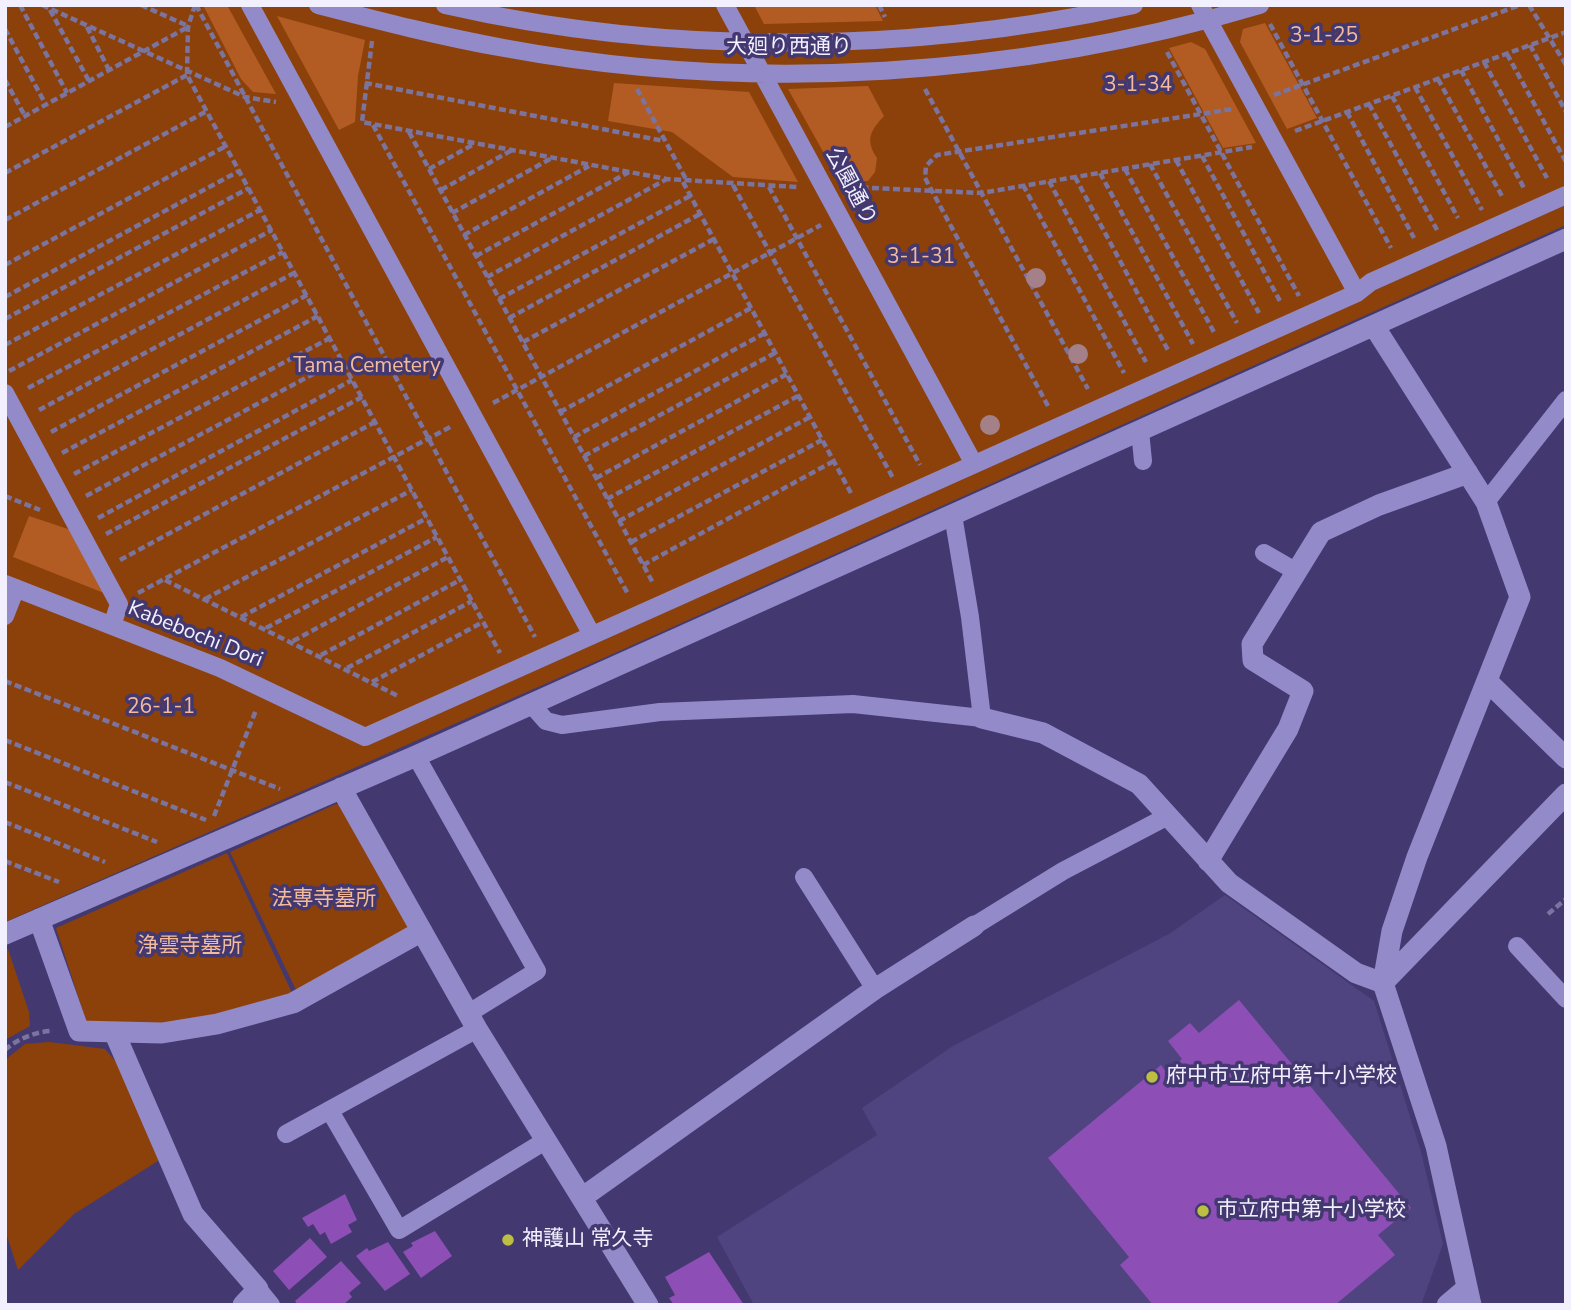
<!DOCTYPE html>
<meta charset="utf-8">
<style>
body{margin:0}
#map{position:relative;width:1571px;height:1310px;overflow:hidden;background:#433970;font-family:"Nunito Sans",sans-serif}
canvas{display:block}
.frame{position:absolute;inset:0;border:7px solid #f2f0fe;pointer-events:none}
</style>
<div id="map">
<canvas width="1571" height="1310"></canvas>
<div class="frame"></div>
</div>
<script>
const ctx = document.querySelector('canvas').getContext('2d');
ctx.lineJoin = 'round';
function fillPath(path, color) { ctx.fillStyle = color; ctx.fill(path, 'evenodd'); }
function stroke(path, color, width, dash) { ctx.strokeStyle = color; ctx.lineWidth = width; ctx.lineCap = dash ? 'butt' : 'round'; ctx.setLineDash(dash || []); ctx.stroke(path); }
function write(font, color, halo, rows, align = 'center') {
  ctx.font = font + ' "Nunito Sans","Noto Sans JP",sans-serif'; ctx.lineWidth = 7; ctx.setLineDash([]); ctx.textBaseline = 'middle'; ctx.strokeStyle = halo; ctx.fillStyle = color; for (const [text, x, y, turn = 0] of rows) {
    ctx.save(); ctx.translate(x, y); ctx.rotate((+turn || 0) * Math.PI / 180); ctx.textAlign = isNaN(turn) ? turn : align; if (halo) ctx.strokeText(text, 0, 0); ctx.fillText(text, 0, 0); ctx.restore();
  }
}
const built = new Path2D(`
 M1225,895l149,106 47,151 22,92 -22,61h-667l-37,-68 160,-102 -15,-27 91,-62 216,-112z`);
const green = new Path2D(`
 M5,5h1561v220l-960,432 -601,265z
 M336,804l9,3 69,120 -117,65 -67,-140z
 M227,853l65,140 -80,22 -47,8 -77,4 -32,-99z
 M8,949l21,63 1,14 -25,14v-90z
 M49,1042l56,7 12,14 44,96 -87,55 -56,56 -13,-40v-170l20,-16z`);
const forest = new Path2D(`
 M203,5h24l49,89 -23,-2 -12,-13z
 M754,5h121l8,16 -119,3z
 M277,16l88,24 -7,36 -3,46 -16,8z
 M1265,23l52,95 -30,11 -47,-87 3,-13z
 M1191,42l14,7 51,94 -33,5 -54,-100z
 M614,83l135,9 49,90 -65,-5 -61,-45 -64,-11z
 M868,86l16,30c-14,15 -19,24 -7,42l-2,14 -7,9 -28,1 -52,-93z
 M29,516l42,14 33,63 -91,-36z`);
const building = new Path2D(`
 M1239,1000l172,208 -33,27 17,20 -60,50h-182l-33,-40 9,-8 -81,-99 113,-93 5,7 16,-13 -14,-18 22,-18 9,10z
 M345,1194l12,26 -9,5 4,7 -21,12 -6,-12 -5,3 -7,-11 -5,3 -6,-9z
 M435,1231l17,25 -31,22 -18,-26 10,-6 -2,-3z
 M310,1238l17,19 -38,33 -16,-19z
 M388,1242l22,32 -25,17 -29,-35 11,-8 2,3z
 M709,1252l35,53h-70l-5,-7 6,-3 -10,-18z
 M341,1261l20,22 -12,10 3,4 -9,8h-45l-3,-4z`);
const path = new Path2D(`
 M20,5l47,88
 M42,5l203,92 31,5
 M141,5l47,21
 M195,5l-7,22 -1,48 313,578
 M196,5l339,632
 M879,5l6,12
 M1529,5l37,60
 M50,10l39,71
 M1270,24l121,224
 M87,27l22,43
 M5,29l41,76
 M372,41l-10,81 305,57 130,8
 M1530,45l36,67
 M1167,52l132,244
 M1507,54l59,108
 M1484,62l63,116
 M1461,70l64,120
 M1438,79l65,119
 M5,80l20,36
 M365,83l299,58
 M1415,87l67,123
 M637,89l50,92
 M925,89l163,300
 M1274,95l246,-90
 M1392,96l66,122
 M1369,104l68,126
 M1347,112l67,126
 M373,125l255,469
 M5,127l183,-100
 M1295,131l271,-99
 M409,132l244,451
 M1202,156l79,147
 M1176,160l83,153
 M1150,164l87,159
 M429,169l45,-25
 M1125,169l90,165
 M5,173l182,-98
 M1100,173l93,171
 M1075,177l94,175
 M1049,181l97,181
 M683,182l169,313
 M733,185l160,293
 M1023,185l101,188
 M769,187l151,278
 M851,187l130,6 271,-46
 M441,190l71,-40
 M452,213l100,-55
 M5,220l202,-109
 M464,235l125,-69
 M476,256l153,-84
 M5,265l221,-119
 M487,277l180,-98
 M5,297l234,-126
 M499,299l191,-103
 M509,318l191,-104
 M5,319l244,-131
 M523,342l191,-103
 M5,345l255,-135
 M9,371l263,-141
 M28,388l255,-136
 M493,403l328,-178
 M1048,406l-123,-228 1,-12 11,-11 296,-46
 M39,410l255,-137
 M560,412l191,-104
 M51,432l256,-137
 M574,437l191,-104
 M62,453l256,-137
 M584,456l191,-103
 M74,474l256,-136
 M596,478l191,-104
 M5,496l35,14
 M86,496l255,-137
 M607,499l191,-103
 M98,518l254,-138
 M619,521l191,-104
 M106,534l256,-137
 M631,542l191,-102
 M120,560l255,-138
 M643,565l191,-104
 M165,580l233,116
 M138,593l314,-167
 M205,599l207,-109
 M241,617l186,-99
 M266,628l171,-91
 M293,641l155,-84
 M321,655l139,-75
 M347,668l125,-67
 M5,681l275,108
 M372,682l111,-60
 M5,740l201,80
 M5,782l152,60
 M214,816l42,-106
 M5,822l100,40
 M5,861l54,21
 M1548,914l18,-15
 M5,1050c12,-11 32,-19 48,-19`);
const service = new Path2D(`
 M250,5l342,630
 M318,5c62,16 124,32 186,43 247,46 516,29 756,-43
 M445,5c223,51 466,49 689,0
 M725,5l249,459
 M1200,5l157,288
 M5,393l114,211 -7,22
 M1140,431l3,30
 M1486,502l80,-102
 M1264,553l33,19
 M5,584l215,84 145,69 992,-444 14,-11 195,-87
 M5,616l11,-28
 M531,704l15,17 16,4 98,-13 193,-8 129,14 -12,-101 -17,-102
 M416,756l121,215 -68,42
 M804,877l71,112
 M974,926l89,-55 105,-55
 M1517,946l49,53
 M330,1111l69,119 146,-89
 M286,1134l191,-105
 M258,1289l13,16`);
const minor = new Path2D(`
 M1374,326l112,176 34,95 -103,260 -25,74 -9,52 53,163 35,159
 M1487,681l79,77
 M982,718l61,15 96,51 90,99 127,90 27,10
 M341,788l136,241 171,276
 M1208,861l80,-132 15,-38 -50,-31 -1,-16 69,-112 58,-27 89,-32
 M39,919l40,112 83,2 55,-9 76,-21 129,-72
 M5,934l411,-178 1150,-517
 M1383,983l183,-189
 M115,1034l78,180 65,75 -15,16
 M583,1197l292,-208 99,-63
 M1447,1305l20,-17`);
const trees = [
 [1036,278],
 [1078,354],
 [990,425]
];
const markers = [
 [1152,1077,7,"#bdbf43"],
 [1203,1211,7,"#bdbf43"],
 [508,1240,7,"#bdbf43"]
];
const parkNames = [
 ["3-1-25",1324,37],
 ["3-1-34",1138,86],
 ["3-1-31",921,258],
 ["Tama Cemetery",367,367],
 ["26-1-1",161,708],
 ["法専寺墓所",324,900],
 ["浄雲寺墓所",190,947]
];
const streetNames = [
 ["大廻り西通り",789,48],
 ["公園通り",850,187,62],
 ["Kabebochi Dori",195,635,22]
];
const poiNames = [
 ["府中市立府中第十小学校",1166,1077],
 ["市立府中第十小学校",1217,1211],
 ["神護山 常久寺",522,1240]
];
fillPath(built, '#504480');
fillPath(green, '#8b4109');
fillPath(forest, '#b25c24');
fillPath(building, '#8d4fb5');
stroke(path, '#7b749e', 4.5, [7, 3.5]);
stroke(service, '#938ac9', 18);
stroke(minor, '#938ac9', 21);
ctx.fillStyle = '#a48088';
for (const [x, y] of trees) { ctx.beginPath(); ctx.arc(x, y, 10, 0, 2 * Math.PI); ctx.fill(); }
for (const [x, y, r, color] of markers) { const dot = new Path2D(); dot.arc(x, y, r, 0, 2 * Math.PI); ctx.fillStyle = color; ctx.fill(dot); stroke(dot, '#433970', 2.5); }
write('21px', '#f3bb9c', '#433970', parkNames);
write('21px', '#f2f0fe', '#433970', streetNames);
write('21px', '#f2f0fe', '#433970', poiNames, 'left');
</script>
